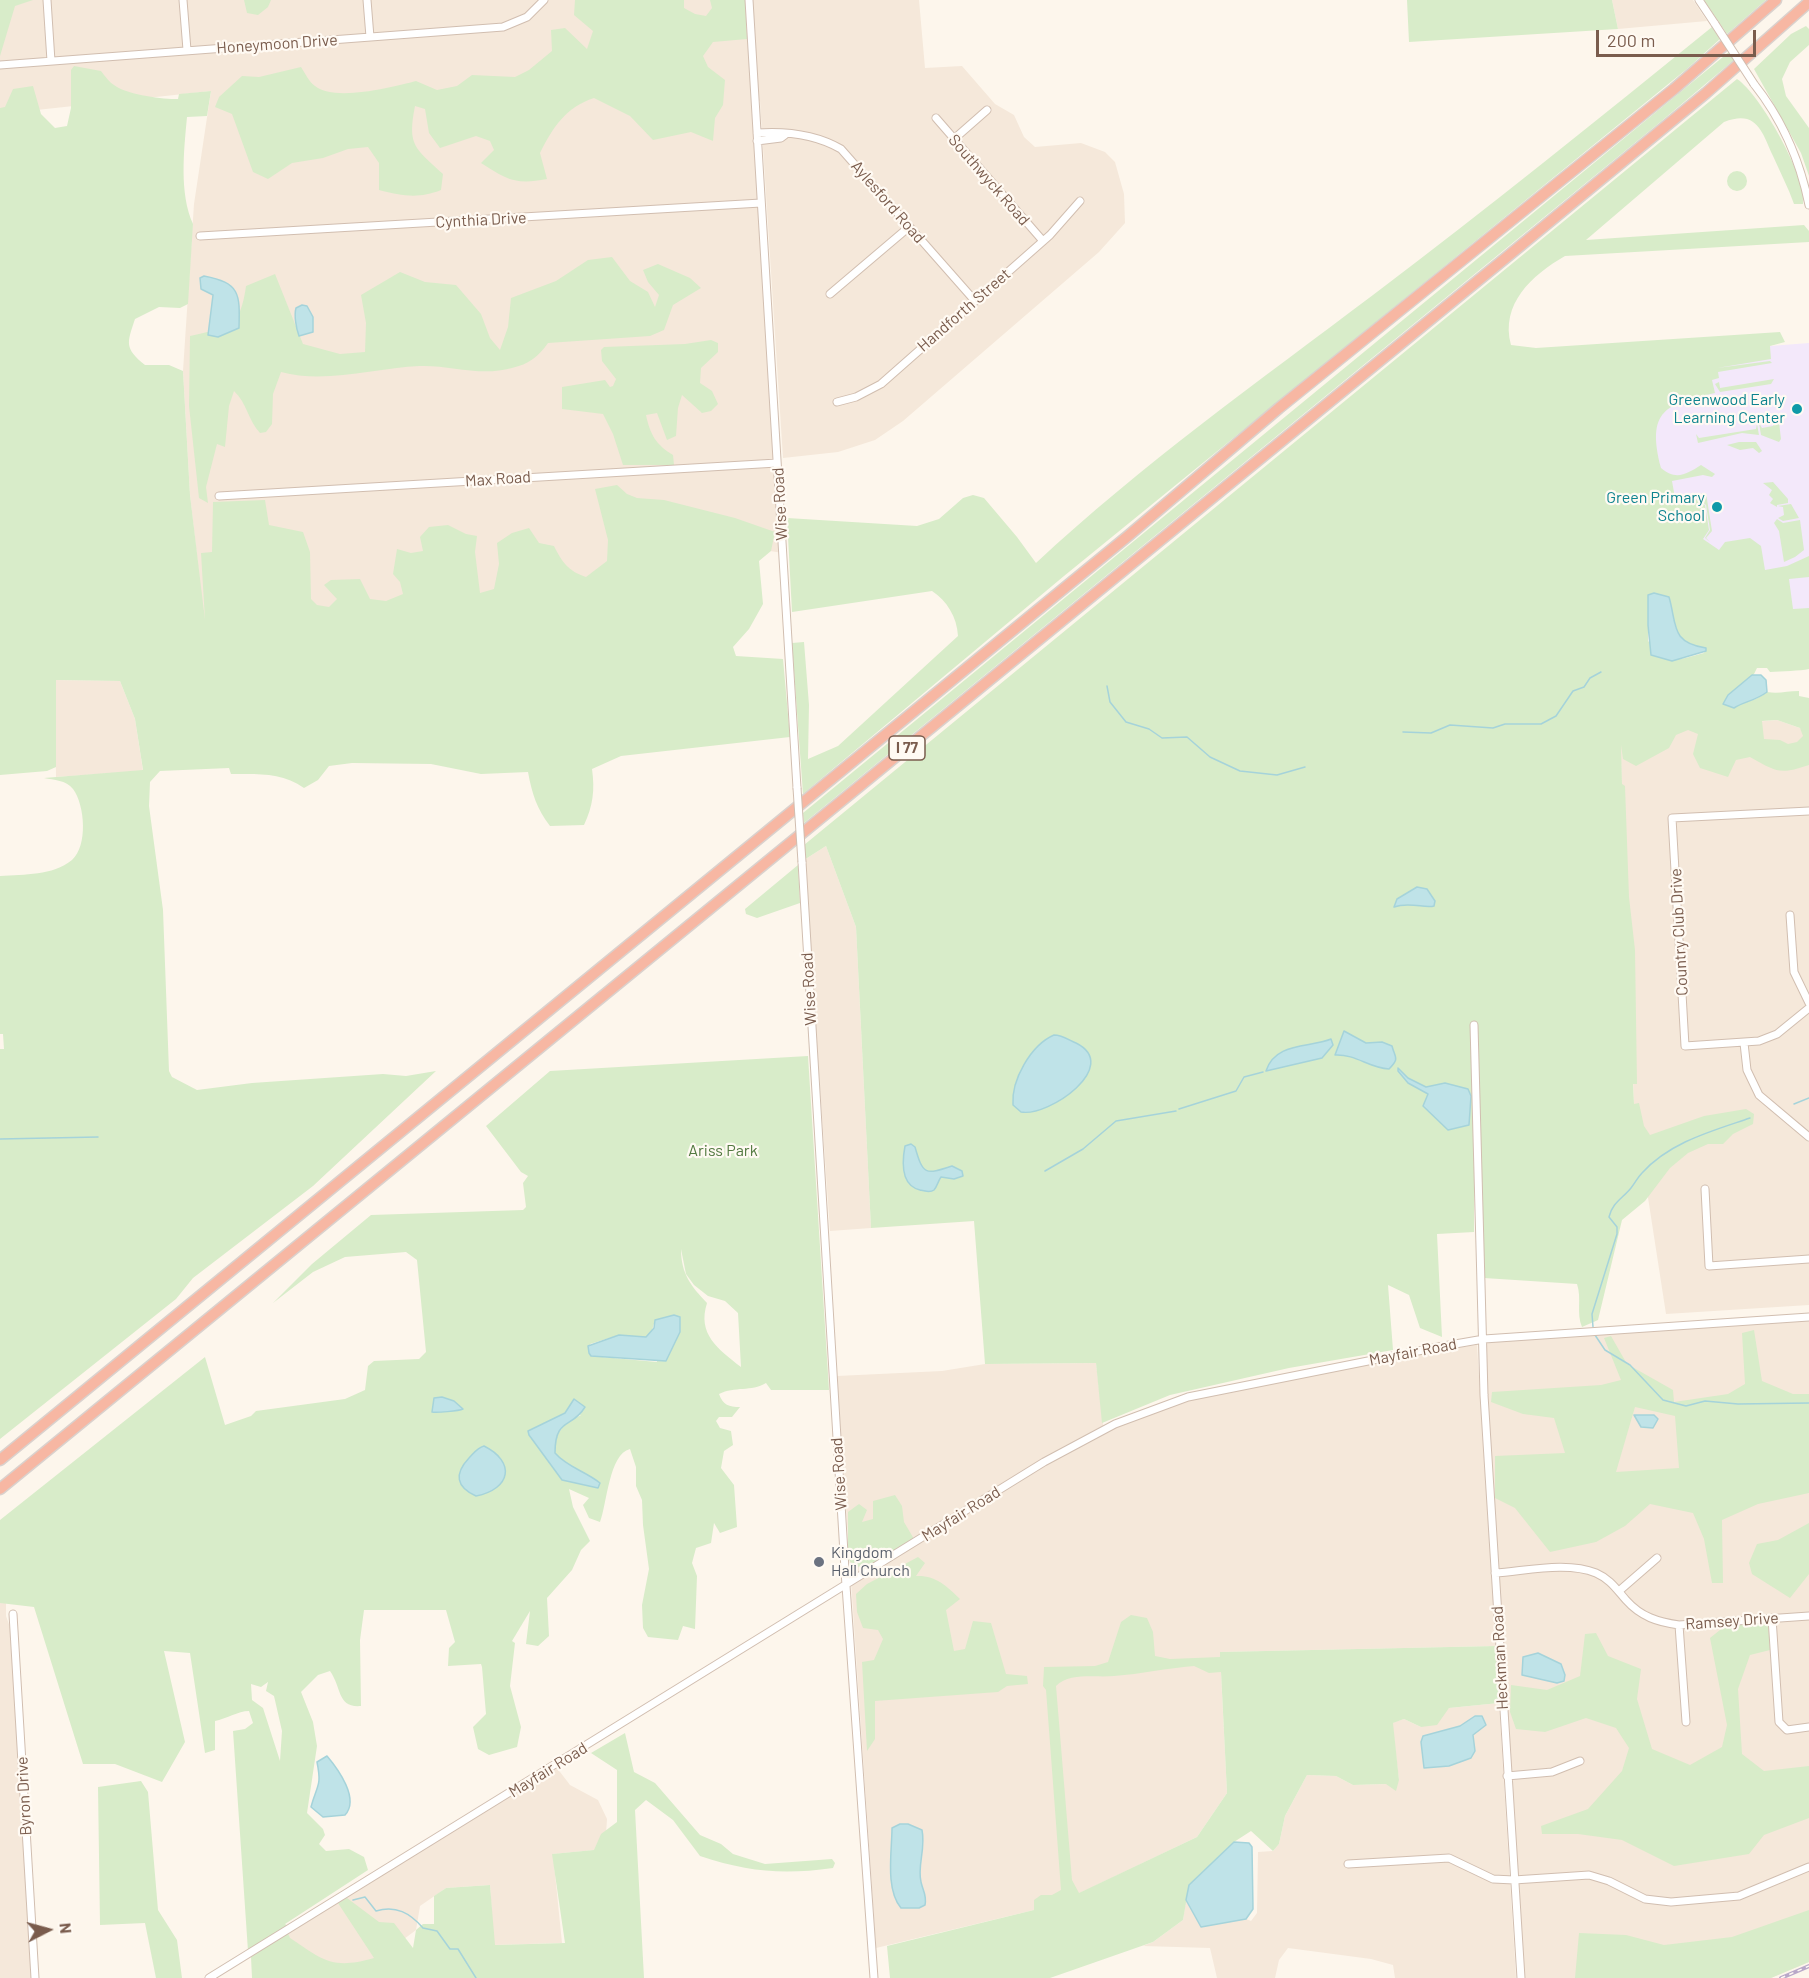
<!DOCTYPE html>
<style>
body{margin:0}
#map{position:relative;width:1809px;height:1978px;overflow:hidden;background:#fdf6ec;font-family:Barlow,sans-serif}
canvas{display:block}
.north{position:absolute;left:18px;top:1900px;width:60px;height:60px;-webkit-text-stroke:4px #fffaf3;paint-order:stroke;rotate:84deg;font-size:16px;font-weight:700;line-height:24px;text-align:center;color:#7a5c4d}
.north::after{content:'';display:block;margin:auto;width:21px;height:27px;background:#7a5c4d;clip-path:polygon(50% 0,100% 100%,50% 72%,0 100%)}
.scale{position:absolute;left:1596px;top:30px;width:160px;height:27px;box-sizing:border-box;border:3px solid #7a5c4d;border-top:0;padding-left:8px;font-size:18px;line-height:21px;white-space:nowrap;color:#7a5c4d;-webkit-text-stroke:4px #fffaf3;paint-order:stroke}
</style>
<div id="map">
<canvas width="1809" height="1978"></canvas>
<div class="north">N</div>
<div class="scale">200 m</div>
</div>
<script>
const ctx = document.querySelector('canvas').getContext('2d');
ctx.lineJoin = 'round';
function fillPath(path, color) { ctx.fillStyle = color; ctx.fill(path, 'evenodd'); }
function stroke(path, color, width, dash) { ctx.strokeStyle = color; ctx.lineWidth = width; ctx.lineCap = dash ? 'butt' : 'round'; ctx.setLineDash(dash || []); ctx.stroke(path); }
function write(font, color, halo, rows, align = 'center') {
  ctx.font = font + ' Barlow,sans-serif'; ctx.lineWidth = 4.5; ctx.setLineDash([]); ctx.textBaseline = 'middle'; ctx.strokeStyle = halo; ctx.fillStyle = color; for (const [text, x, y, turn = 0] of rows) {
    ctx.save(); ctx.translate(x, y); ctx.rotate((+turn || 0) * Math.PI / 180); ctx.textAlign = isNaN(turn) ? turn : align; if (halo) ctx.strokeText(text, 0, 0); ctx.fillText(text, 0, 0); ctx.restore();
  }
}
const residential = new Path2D(`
 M0,0h919l6,68 37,-2 33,38 19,11 10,22 11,10 46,-4 24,9 10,10 9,32 1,29 -26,29 -196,169 -28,19 -37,12 -55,6 -23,-357 -5,-1 28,453 -13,-2 -564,86 -16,-142 -7,-124 11,-167 17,-113 -211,23z
 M1612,0h81l14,21 -89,8z
 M55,680l65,1 15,38 8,52 -87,6z
 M1777,720l23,8 9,9v568l-143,9 -32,-207 -14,-373z
 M826,846l30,81 15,301 -41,3 -26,-371z
 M1809,1317v645l-38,16h-250l-13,-182 -24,-457z
 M1477,1345l19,301 -276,6 7,141 -30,44 -142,68 -179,43 -39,-572 105,-5 43,-7 111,-1 8,68 67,-26 52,-14 202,-39z
 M6,1598v18l5,14 21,348h-32v-379z
 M1499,1703l17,275h-121l-2,-13 -22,-6 -83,-11 -9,12 -4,18h-58l-7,-30 -67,-2 10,-4 30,-22 3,-20 15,27 45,-8 5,2 6,-8 1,-61 15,-1 6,-7 6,-28 22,-41 29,1 17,9 33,-1 13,-4 -7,-57 12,-4 17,8 28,-19z
 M557,1768l13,17 28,15 9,19 -2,30 -52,5 9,89 -68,2 -4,-60 -44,3 -26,18 -4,24 -40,30 -74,18 -14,-45z`);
const education = new Path2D(`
 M1809,343v306l-106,-68 -104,-190 171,-39v-6z`);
const green = new Path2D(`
 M0,0h33l-18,6 -15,50z
 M244,0h27l-3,7 -10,8 -11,-2z
 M575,0h109v8l11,6 11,2 6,-8 -2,-8h35l2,39 -34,3 -10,14 5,11 17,13 -2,25 -8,13 -2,23 -22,-9 -38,8 -23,-24 -36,-18c-28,9 -41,29 -54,55l7,26c-31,6 -40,1 -66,-16l13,-13 -4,-9 -14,-5 -36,12 -11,-15 -4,-24 -10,-3c-8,40 0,42 28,68l-2,16c-22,9 -39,6 -62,0v-27l-11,-16 -20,2 -25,9 -31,5 -24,16 -15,-7 -21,-58 -17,-7 4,-10 23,-21 17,1 42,-10c4,6 8,15 14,19 19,16 79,1 101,-5l21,9 20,-4 15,-11 43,2 14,-7 23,-19 -1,-21 14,-2 22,21 6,-18 -19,-16z
 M1407,0h205l6,29 -209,13z
 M1704,0h62l-39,34z
 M1806,26l3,3v16l-19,17 -8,17 4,17 23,32v48l-8,-23 -47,-84 37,-35z
 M1712,27l8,12 -32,29 -624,508 -261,218 -11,-151 12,-1 5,63 -1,54 30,-13 120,-110c-1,-19 -11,-35 -26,-45l-140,21 -5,-94 130,8 22,-7 24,-21 10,-3 11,3 33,39 19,26c105,-98 223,-182 337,-268 115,-87 227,-177 339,-268z
 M1729,52l5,8 -76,64 -854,699 -1,-10z
 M74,66l27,5c4,5 8,11 13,14 11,9 50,15 64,14l1,-5 32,-3 -4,25 -20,1c-3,33 -8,76 6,107l-5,80 -8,4 -21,-1 -24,12c-8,24 -11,29 10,46h24l14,6 7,124 15,125 -4,-67 11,-1 1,-50 52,-2 4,25 34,7 7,20 1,47 6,6 12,2 8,-8 -13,-14 7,-5 29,-1 10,20 16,2 17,-7 -3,-12 -7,-8 4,-25 14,4 12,-2 -3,-14 9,-10 19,-2 18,9 11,2 -2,16 5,41 14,-4 5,-25 -2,-21 15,-10 17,-5 10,15 15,3c8,16 14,25 32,31l21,-16 1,-21 -13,-51 22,-4 10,9 10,4 27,2 71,18 40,14 -4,19 -12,10 4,43 -14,25 -16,18 3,9 47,3 7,78 -169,19 -29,13c3,21 1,37 -8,56l-34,1c-13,-17 -18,-32 -22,-54l-47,2 -50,-10 -79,-1 -23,3 -11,14 -14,8c-22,-16 -47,-14 -73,-14l-2,-6 -69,3 -10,11 -1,24 14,104 6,161 3,6 25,13 55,-7 131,-9 23,2 30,-5 -123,115 -120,92 -17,21 -176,140v-390h4l-1,-15h-3v-158c25,-2 52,0 72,-16 16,-14 13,-55 1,-71 -7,-9 -19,-9 -29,-11l99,-8 -8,-51 -15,-38 -64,-1v87l-9,4 -47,4v-667l5,-1 8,-18 20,-3 8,28 14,14 12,-2 4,-18v-38z
 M1737,79c23,15 70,98 66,125h-9c-6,-17 -14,-32 -21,-48 -11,-24 -16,-47 -49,-34l-138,118 218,-15 5,6v11l-244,14c-33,19 -65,48 -54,89l25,3 244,-16 5,10 -15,4 1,13 -54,9 53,-7 2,2 -54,9 1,6 -7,2 3,13c-49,11 -69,17 -54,75 15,13 26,6 40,-3l14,9 -3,3 -9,-2 -31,6 3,17 31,-5 6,38 -6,7 4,4 -5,-4 5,-8 -4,-25 -11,-9 -24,4 23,-2 11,7 4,25 -6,9 16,11 6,-8 25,-4 11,8 4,24 22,-4 22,-10v21l-20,2 4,30 16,-1v61c-9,2 -27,2 -39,3l-3,-4h-10l-3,6 -25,21c16,9 23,8 38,-3 12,2 20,-1 32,-1v5l10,2v67c-30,10 -32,7 -59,-8l-14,3 -8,17 -28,-9 -7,-14 5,-20 -10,-4 -12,5 -7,13 -33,18 -13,-7 -2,-14 1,39 3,2 4,111 6,53 2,134h-4l1,20 5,-1 5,23 6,9 54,-19 42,-7 8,5 -1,10 -20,10 -10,10h-15l-20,9 -18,15 -25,33 -23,19 -24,100 -16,7c-6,-14 0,-28 -5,-43l-93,-6 -4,-84 -6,-9v47l-37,2 5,103 -22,-9 -11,-33 -21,-10 5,65 -104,18 -119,27 -68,28 -6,-60 -111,1 -11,-143 -103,7 -15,-301 -30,-81 -22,14v-15zM1654,593l17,11c4,27 5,40 35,44l-2,5c-31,8 -33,12 -56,-12v-45zM1777,720l23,8 3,8 -6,6 -9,2 -8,-4 -16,-1 -2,-18z
 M1727 181a10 10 0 1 1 20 0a10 10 0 1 1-20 0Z
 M612,257l18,24 18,11 7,15 4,-12 -11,-13 -5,-12 15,-6 32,14 11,10 -28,17 -9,25 -14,6 -102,7c-10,14 -19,21 -36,25 -32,9 -61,-3 -92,-2 -45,2 -95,18 -139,6l-8,22 -1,30 -6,8 -6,1c-12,-13 -13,-30 -26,-42l-5,15 -4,41 -8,-3 -11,43 2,16 -9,-5 -10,-92 1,-70c39,-9 50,-7 56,-50l29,-12 28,70 37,10 25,-2 1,-29 -5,-28 39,-23 25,10 31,3 25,29 9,24 10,12 8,-23 3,-29 45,-17 32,-21z
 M711,340l7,3v9l-17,16 -1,15 12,8 6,13 -7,7 -9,2 -20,-18 -4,13 -2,28 -9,4 -10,-27 -11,2c4,19 10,30 27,40l1,10h-51l-10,-31 -10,-20 -41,-5v-22l43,-7 5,7 3,-1 3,-7 -14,-18 -1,-11 3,-3 81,-3z
 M1774,379l-3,5 -51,8 -5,-8 4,-2 1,6z
 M1773,421l6,1 2,17 -2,3 -18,-7 -2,-12 3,5 11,-2z
 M1757,424l2,11 -17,-2 -44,10 -2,-9 3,4 57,-9z
 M1739,442h17l6,9 -3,2 -6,-5 -13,2 -13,-5z
 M1773,482l15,17v4l-11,2v2l-7,-4 3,-4 -4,-4 3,-5 -9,-7z
 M1791,504l8,14 -16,3 -5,-3 6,-3 -1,-8 -5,-1z
 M1777,519l6,4 17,-3 4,30 -9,7 -11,5 -5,-31 -5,-8z
 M798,865l2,38 -43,15 -11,-4 -1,-5z
 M808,1056l21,334h-58l-5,-7c-15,9 -31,3 -47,11 4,11 10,13 21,13l-8,10h-13l-3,4 4,7 11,3 2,14 -9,6 -3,17 13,17 3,42 -17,6 -6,-10 -3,20 -15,5 -4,15 5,13 -2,53 -12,-3 -5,14 -30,-3 -5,-9 -1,-23 7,-36 -6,-44 -1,-25 -6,-14v-19l-6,-18c-21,5 -23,55 -30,73l-11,-4 -6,-13 6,-7 -20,-9 4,18 17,34 -9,9 -9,20 -25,28 2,38 -11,10 -12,-2 4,-33 -18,30 3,2 -5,43 11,41 -4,20 -28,8 -11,-6 -5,-22 13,-13 -4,-47 -1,-3 -33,2 1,-18 6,-6 -9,-32h-82l-4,30 1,66c-24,2 -19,-18 -31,-35l-12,4 -17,17 12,30 4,24 -10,67 16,16 2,6 -6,9 7,7 23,-2 15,8 4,13 -83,54 4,3 -41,24 -15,-220 12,-2 8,-6 -4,-12c-11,0 -23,8 -34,10v29l-10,3 -15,-100 -26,-2 21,91 -23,40 -47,-18h-32l-49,-157 -34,-4v-83l205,-163 20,68 26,-9 5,-5 89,-12 20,-9 3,-24 6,-5 45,-2 7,-7 -9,-92 -11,-8 -61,5 -32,15 -40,31 39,-39 59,-49 152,-5 3,-3 -3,-24 5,-7 -7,-4 -35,-46 64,-55zM681,1249l5,25 8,11 14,11 17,5 13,12 3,54c-23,-18 -44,-33 -34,-64 -16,-17 -26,-29 -26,-54zM655,1320l2,42 -66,-6 -1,-12 29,-9 27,2 5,-3zM565,1413l16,2c-18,9 -26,16 -26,38 12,14 29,22 43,35l-36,-8 -33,-45zM268,1682l-2,9 8,5 8,35 -2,30 -17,-53 -11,-8 -1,-16 10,3z
 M1754,1330l8,51 31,13h16v99l-51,11 -36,16 1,63h-11l-8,-44 -11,-26 -43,-9 -25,22 -29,16 -46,10 -35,-44 -20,-10v-42l70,-3 -11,-35 -31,-4 -32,-12 1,-10 109,-7 20,-5 -17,-42 7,-2 16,28 46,26 1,12 54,-8 17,-10 -3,-51zM1635,1407l40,9 4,52 -63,4z
 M895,1495l7,11 2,16 10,17 -46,27 -14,1 -6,-9v-46l11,-8 8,6 -5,12 11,-3v-18z
 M1809,1523v51l-19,24 -38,-24 -3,-11 8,-19 21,-4z
 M918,1557l7,6 -9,13c19,-1 31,10 44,23l-14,11 8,41 11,-2 8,-28 18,2 15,51 21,2 1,8 -21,2 -9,6 -123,9v38l-8,12 -5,-89 12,-2 9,-21 -5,-9 -15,-2 -6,-16 -1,-18 11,-10z
 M1131,1615l16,3 6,14 2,24 15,3 50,-2v-5l276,-6 3,57 -50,5 -12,17 -16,2 -17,-8 -11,4 6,57 -3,11 -10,-7 -33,1 -17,-9 -29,-1 -22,41 -6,28 -6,7 -22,-20 -17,11 -45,43 -6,35 -30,22 -103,36h-160l-3,-32 147,-36v-10l7,-5h11l9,-5 -15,-200 -3,-4 1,-19 51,-1 13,-4 13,-40zM1194,1666l15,7 12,-1 6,121 -30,44 -118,56 -7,-13 -16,-194c14,-14 41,-8 58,-10 27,-2 53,-8 80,-10z
 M1768,1623l2,27 -20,5 -12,34 4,65 22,17 45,-5v52l-45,17 -15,19 -75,12 -52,-26 -44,-6h-36l-1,-8 47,-17 34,-38 7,-23 -13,-20 -30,-10 -41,14 -29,-3 -6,-17 1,-27 36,5 33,-14 5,-42 11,-1 12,23 33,13 -4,30 15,50 38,16 32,-18 5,-22 -17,-87 15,-12z
 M625,1733l9,39 21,11 45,52 21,9 12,10 32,10 67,-5 3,4 -2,5c-50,7 -85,4 -133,-12l-27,-36 -27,-20 -11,10 9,168h-392l-1,-21 37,-24 2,5c33,22 42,32 84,20l-36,-55 9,-5 32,24 15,1 19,25 3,-18 7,-6h11v-28l12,-8 44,-3 5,60 70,-2 -13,-89 42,-4 7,-16 16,-12v-52l-26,-17z
 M141,1781l7,11 10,118 19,30 5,38h-26l-11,-55 -45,2 -2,-138z
 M1809,1910v52l-38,16h-196l4,-45 47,2 38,10 68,-8z`);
const water = new Path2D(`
 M204,276c36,7 36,17 35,52l-21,9 -10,-2 5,-40 -12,-6 -1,-11z
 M302,305l5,1 6,11v15l-14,4c-3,-8 -5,-21 -3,-28z
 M1654,593l15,4c8,27 1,46 37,51v3l-34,10 -21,-6 -3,-30v-30z
 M1752,675h9l5,5 1,12c-12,9 -22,9 -33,16l-11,-4 5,-9z
 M1417,887l10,2 8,12 -1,5c-9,3 -24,-5 -40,1l3,-8z
 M1344,1031l22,12 16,-1 10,4c3,12 8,12 -3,23 -20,-1 -33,-15 -54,-14z
 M1054,1035c8,0 15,5 22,8 46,23 -27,74 -55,69l-8,-7c-2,-25 18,-60 41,-70z
 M1331,1039l2,6 -11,13 -56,13c9,-29 43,-23 65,-32z
 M1398,1068l10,10 18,9 19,-4 23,6 3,7 -2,29 -21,5 -25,-24 5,-12 -20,-11 -10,-12z
 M911,1144l4,3c8,28 10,28 37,19l10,5 1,5 -9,3 -13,-2c-3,4 -4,10 -7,13 -4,3 -10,1 -14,0 -20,-5 -18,-28 -15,-44z
 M674,1315l6,2v15l-14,29 -75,-5 -2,-3 -1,-7 31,-11 27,2 8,-9 1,-8z
 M442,1397l12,4 9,8c-4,2 -27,4 -31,3l2,-14z
 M574,1399l11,8c-13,22 -30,10 -30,46 12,14 30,18 45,30l-2,5 -36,-8 -33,-45 -1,-4 37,-18z
 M1634,1415h20l4,4 -5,9 -12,-1z
 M484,1446c32,16 27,43 -8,50 -20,-9 -22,-22 -7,-38 5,-5 8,-10 15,-12z
 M1538,1653l23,11 4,11 -1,6 -7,2 -35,-8 1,-18z
 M1475,1716h7l4,9 -13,10 2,16 -4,7 -22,8 -25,2 -3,-26 2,-6 37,-10z
 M327,1756c11,13 33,43 18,59l-22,2 -12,-10c6,-23 11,-20 6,-45z
 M900,1824h8l14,6c4,19 -5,35 -1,52 2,9 6,13 4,23l-6,3h-18c-16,-19 -9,-57 -9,-80z
 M1234,1842l15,1 3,4 1,62 -7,10 -45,8 -15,-27 3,-15z`);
const stream = new Path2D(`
 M1107,686l3,16 16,20 23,7 13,9 25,-1 23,20 30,14 37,4 28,-8
 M1403,732l28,1 19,-8 43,3 12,-4h36l15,-8 17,-25 11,-4 6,-9 11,-6
 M1794,1104l15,-6
 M1179,1109l57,-18 8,-14 19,-5
 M0,1139l98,-2
 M1045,1171l38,-22 33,-28 60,-10
 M1593,1327l-1,-13 25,-80v-7l-8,-10c3,-14 14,-19 22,-29 4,-5 7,-11 11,-15 28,-31 70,-42 108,-55
 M1595,1335l10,15 25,15 33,35 23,6 19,-5 33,3 71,-1
 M353,1900l12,-3 11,14c20,-6 34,2 47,17l14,3 13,18h8l18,29`);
const minor = new Path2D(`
 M47,0l4,61
 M183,0l4,50
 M367,0l3,37
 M749,0l48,788
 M1699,0l16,24
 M0,65l503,-38 24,-10 17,-17
 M1754,84c27,34 46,77 55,121
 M936,118l107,123
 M757,133c29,-2 58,1 84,16l134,152
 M954,139l33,-29
 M757,141l24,-3 4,-3
 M200,236l561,-33
 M830,294l79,-67
 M837,402l19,-5 25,-13 169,-149 30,-34
 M219,496l558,-33
 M1809,811l-137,7 13,228 74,-5 18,-7 32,-26
 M802,862l44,724 28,392
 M1790,915l4,57 15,31
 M1474,1025l10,370 37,583
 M1744,1043l3,27 12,25 50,42
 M1705,1189l4,77 100,-7
 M1495,1573c31,-2 72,-12 101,0 14,6 21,17 30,27 15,17 32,22 53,25l130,-9
 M1619,1591l38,-33
 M13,1614l22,364
 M1772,1618l7,104 8,8 22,-3
 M1679,1625l7,97
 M1507,1776l45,-4 28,-11
 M1348,1864l101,-6 44,21 21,1 75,-5 20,6 36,18 26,3 68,-6 70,-29
 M209,1978l835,-516 71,-38 73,-27 250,-50 46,-8 325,-22`);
const highway = new Path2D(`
 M0,1460l1128,-924 151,-128 395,-319 102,-89
 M0,1489l1508,-1233 198,-163 103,-91`);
const rail = new Path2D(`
 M1781,1978l28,-12`);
const minorBridge = new Path2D(`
 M1715,24l39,60
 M797,788l5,74`);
const markers = [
 [1797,409,6,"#0f9aa8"],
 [1717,507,6,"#0f9aa8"],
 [819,1562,6,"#6b7280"]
];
const shields = [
 [907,748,36]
];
const shieldNames = [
 ["I 77",907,748]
];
const streetNames = [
 ["Honeymoon Drive",277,44,-4],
 ["Southwyck Road",989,180,49],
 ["Aylesford Road",888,202,49],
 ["Cynthia Drive",481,220,-3],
 ["Handforth Street",964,310,-41],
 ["Max Road",498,479,-4],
 ["Wise Road",780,504,-93],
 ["Country Club Drive",1679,932,-93],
 ["Wise Road",809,989,-93],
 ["Mayfair Road",1413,1352,-11],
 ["Wise Road",839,1474,-94],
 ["Mayfair Road",961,1514,-32],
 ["Ramsey Drive",1732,1621,-4],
 ["Heckman Road",1500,1658,-93],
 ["Mayfair Road",548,1770,-32],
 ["Byron Drive",24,1796,-93]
];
const cultureNames = [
 ["Greenwood Early",1785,400],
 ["Learning Center",1785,418],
 ["Green Primary",1705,498],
 ["School",1705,516]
];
const parkNames = [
 ["Ariss Park",723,1151]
];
const worshipNames = [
 ["Kingdom",831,1553],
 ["Hall Church",831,1571]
];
fillPath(residential, '#f5e8da');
fillPath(education, '#f3e8fa');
fillPath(green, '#d8ecc9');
fillPath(water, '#bfe3e8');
stroke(water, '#a5d3da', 1.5);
stroke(stream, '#a5d3da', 1.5);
stroke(minor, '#d1beb0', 9);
stroke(highway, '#dad1cd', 13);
stroke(minor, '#fff', 7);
stroke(highway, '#f7b7a3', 10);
stroke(rail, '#b9a8c9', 4);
stroke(rail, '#fffaf3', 1.5, [4.5]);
stroke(minorBridge, '#d1beb0', 9, []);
stroke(minorBridge, '#fff', 7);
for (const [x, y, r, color] of markers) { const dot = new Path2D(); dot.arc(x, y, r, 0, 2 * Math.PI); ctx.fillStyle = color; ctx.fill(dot); stroke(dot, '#fffaf3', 2); }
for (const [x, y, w] of shields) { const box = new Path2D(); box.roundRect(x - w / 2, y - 12, w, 24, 4.5); ctx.fillStyle = '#fffaf3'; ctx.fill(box); stroke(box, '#7a5c4d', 1.5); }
write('bold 15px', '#7a5c4d', null, shieldNames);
write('16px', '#7a5c4d', '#fffaf3', streetNames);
write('16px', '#0d838f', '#fffaf3', cultureNames, 'right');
write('16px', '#537a41', '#fffaf3', parkNames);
write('16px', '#5b616d', '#fffaf3', worshipNames, 'left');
</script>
